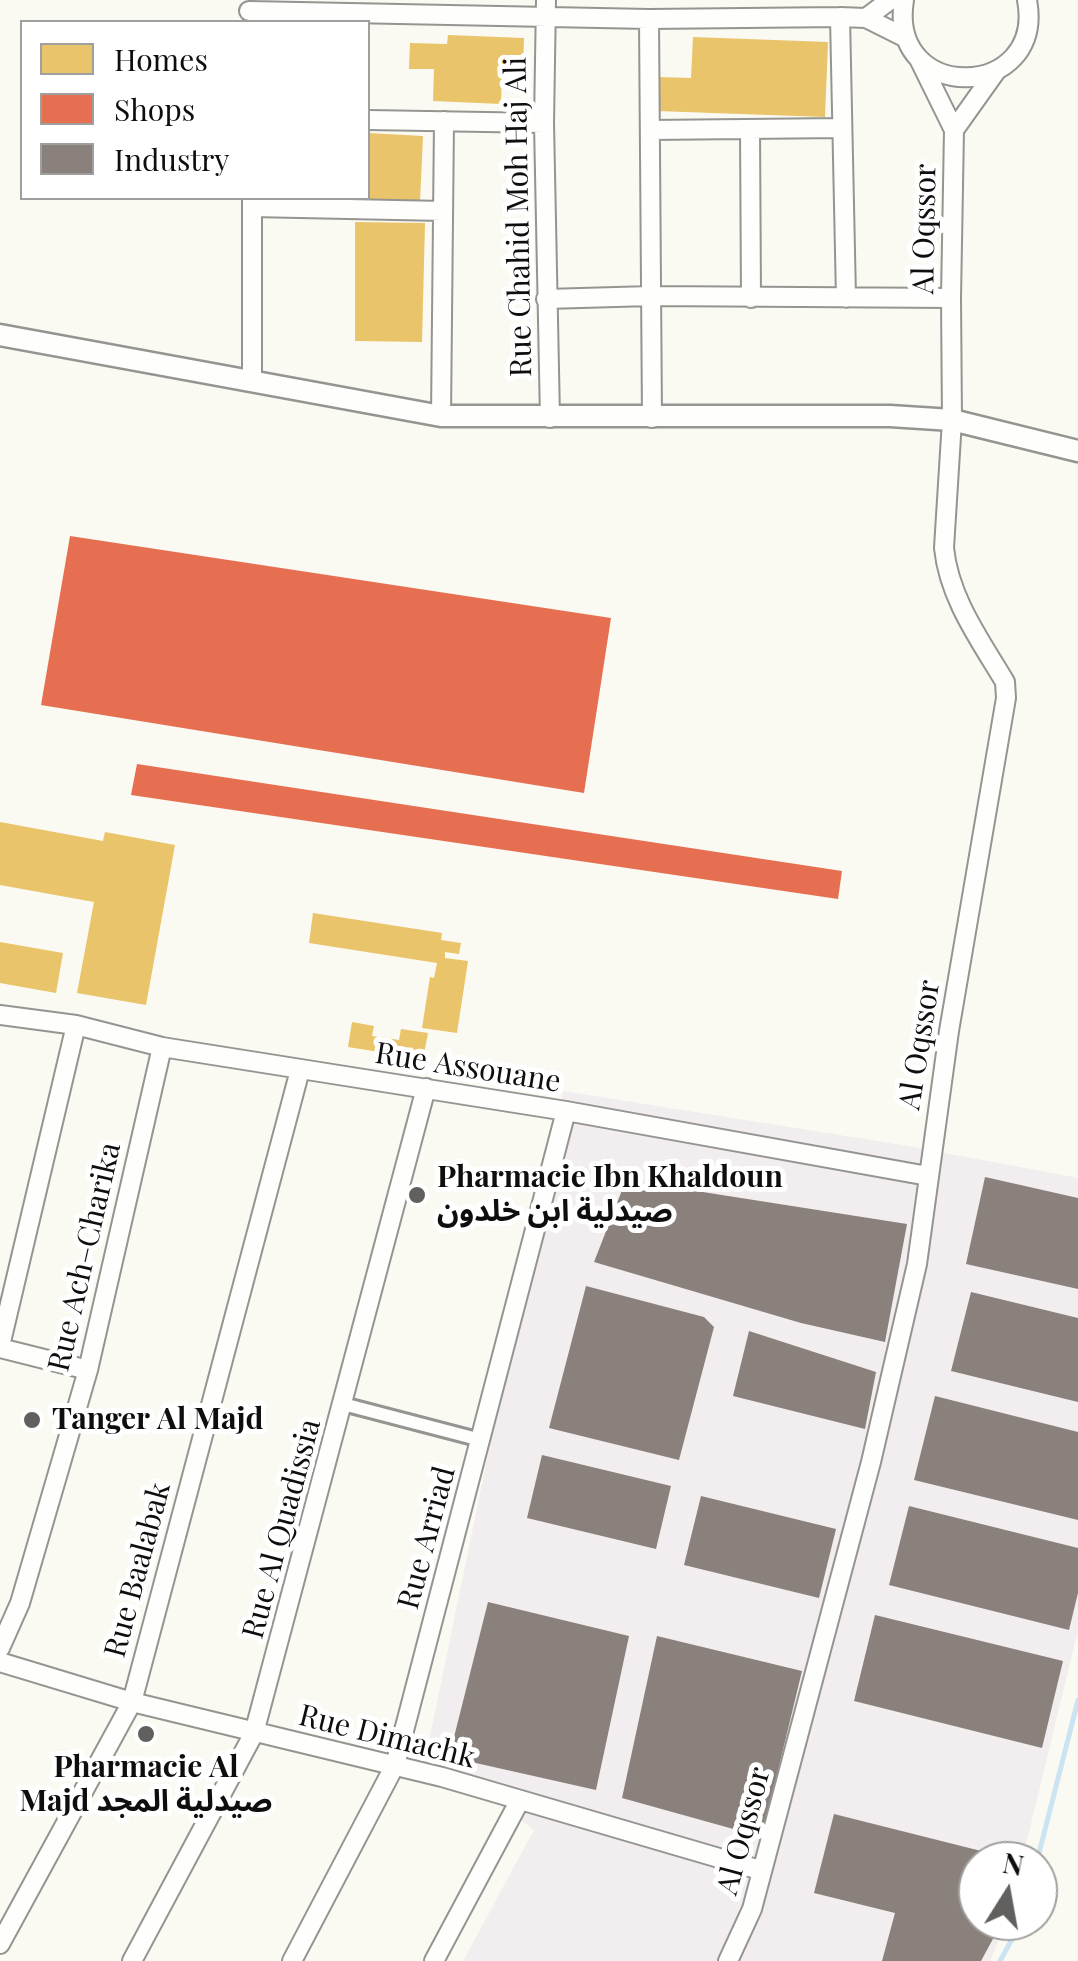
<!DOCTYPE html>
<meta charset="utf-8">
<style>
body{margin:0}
#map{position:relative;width:1078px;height:1961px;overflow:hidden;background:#faf9f2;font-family:"Playfair Display",serif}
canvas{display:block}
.legend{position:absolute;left:20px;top:20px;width:350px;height:180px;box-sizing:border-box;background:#fff;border:2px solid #9f9f9f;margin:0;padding:12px 18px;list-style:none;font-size:30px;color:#0e0e0e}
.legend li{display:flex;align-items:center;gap:20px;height:50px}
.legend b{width:50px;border:2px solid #9f9f9f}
.north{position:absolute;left:958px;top:1841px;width:100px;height:100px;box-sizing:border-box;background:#fff;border:2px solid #9f9f9f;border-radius:50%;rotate:11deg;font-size:28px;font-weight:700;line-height:40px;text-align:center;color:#0e0e0e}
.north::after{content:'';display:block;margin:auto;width:35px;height:45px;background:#61605e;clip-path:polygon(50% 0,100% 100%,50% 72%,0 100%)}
</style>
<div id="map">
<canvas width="1078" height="1961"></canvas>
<ul class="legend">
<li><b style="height:28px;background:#e9c46a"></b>Homes</li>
<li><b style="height:28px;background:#e76f51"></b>Shops</li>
<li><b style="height:28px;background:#8a817c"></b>Industry</li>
</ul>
<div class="north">N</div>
</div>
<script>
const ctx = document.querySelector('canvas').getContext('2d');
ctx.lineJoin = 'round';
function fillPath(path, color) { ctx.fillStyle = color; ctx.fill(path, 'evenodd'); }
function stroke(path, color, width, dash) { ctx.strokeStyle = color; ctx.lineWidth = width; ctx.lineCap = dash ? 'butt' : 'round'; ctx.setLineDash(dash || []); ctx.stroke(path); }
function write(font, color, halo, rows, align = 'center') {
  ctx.font = font + ' "Playfair Display","Noto Sans Arabic",serif'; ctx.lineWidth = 10; ctx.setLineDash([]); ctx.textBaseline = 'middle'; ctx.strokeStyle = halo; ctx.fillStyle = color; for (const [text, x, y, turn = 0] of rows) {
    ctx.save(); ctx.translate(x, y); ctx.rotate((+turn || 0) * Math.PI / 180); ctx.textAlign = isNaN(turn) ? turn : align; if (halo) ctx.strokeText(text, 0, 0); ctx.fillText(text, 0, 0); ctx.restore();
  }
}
const industrial = new Path2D(`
 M563,1091l339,54 176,33v452l-56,231h-44v60h29l-17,40h-527l71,-131 -107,-79z`);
const homes = new Path2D(`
 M448,35l76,3 -1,32 -21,-1 -1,35 -68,-3 1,-32h-25l1,-26 37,1z
 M693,37l135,5 -3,75 -168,-6 1,-34 33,1z
 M368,133l55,3 -3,66 -52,-2z
 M355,222l70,1 -3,119 -67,-1z
 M0,822l103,19 2,-9 70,13 -29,160 -69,-12 17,-91 -94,-17z
 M313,913l129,20 -1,7 20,3 -2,11 -14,-2v6l23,3 -11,72 -35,-5 8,-51 4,1 3,-15 -128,-20z
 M0,942l63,11 -7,40 -56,-10z
 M352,1022l22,4 -2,10 27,4 2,-11 27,4 -5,26 -75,-12z`);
const shops = new Path2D(`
 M70,536l541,82 -27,175 -543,-88z
 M137,764l705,107 -4,28 -707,-104z`);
const industry = new Path2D(`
 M985,1177l93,21v91l-112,-25z
 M626,1180l281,44 -22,118 -84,-19 -207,-61z
 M586,1286l118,31 10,10 -35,133 -130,-32z
 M971,1292l107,26v84l-127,-31z
 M749,1331l127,41 -11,57 -132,-33z
 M935,1396l143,36v88l-164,-40z
 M542,1455l129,31 -15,63 -129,-31z
 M701,1496l135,33 -17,69 -135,-33z
 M909,1506l169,42v45l-9,37 -180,-45z
 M488,1602l141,34 -33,154 -147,-33z
 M875,1615l188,46 -21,87 -188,-47z
 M657,1636l145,35 -40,166 -140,-39z
 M834,1814l183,46 -39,1v60h20l-4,16 -13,24h-99l13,-48 -81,-20z`);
const stream = new Path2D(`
 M1037,1861l41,-161
 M1000,1961l22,-40`);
const pedestrian = new Path2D(`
 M343,1404l138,36`);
const minor = new Path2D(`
 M546,0l-2,123 6,295
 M904,0c-17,105 142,101 123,0
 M249,11l400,8 191,-2 26,1 40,20
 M840,17l6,281
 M866,18l24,-18
 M649,19l3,399
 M368,120l176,3
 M750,129l1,169
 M650,130l191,-2
 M954,130l42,-59
 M252,198v184
 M252,207l191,4
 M546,299l105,-3 300,2
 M441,416l3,-295
 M0,1015l76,10 86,22 404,64 362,65
 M0,1346l76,-321
 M0,1348l88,22
 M0,1648l20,-45 68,-233 74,-323
 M0,1662l132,40 310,75 318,93
 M0,1944l132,-242 168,-632
 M132,1961l122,-228 172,-645
 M292,1961l103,-196 171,-654
 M434,1961l86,-161
 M728,1961l24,-52 119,-447 46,-198 32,-233 57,-333 -1,-16c-25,-42 -56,-84 -61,-134l8,-128 -1,-122 3,-168 -35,-71`);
const tertiary = new Path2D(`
 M0,335l441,81h449l62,4 126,31`);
const markers = [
 [417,1195,10,"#61605e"],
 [32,1420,10,"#61605e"],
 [146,1734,10,"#61605e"]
];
const streetNames = [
 ["Rue Chahid Moh Haj Ali",519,217,-91],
 ["Al Oqssor",925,229,-89],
 ["Al Oqssor",920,1045,-81],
 ["Rue Assouane",468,1068,9],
 ["Rue Ach–Charika",85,1257,-77],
 ["Rue Al Quadissia",282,1529,-75],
 ["Rue Arriad",427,1538,-75],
 ["Rue Baalabak",138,1570,-75],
 ["Rue Dimachk",387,1737,14],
 ["Al Oqssor",744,1831,-75]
];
const poiNames = [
 ["Pharmacie Ibn Khaldoun",437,1178],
 ["صيدلية ابن خلدون",437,1212],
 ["Tanger Al Majd",52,1420],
 ["Pharmacie Al",146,1768,"center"],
 ["Majd صيدلية المجد",146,1802,"center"]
];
fillPath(industrial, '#f2edee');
fillPath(homes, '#e9c46a');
fillPath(shops, '#e76f51');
fillPath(industry, '#8a817c');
stroke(stream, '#cce3f1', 5);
stroke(pedestrian, '#949491', 18);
stroke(minor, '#949491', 22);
stroke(tertiary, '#949491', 25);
stroke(pedestrian, '#fefefd', 12);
stroke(minor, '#fefefd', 18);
stroke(tertiary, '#fefefd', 20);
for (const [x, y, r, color] of markers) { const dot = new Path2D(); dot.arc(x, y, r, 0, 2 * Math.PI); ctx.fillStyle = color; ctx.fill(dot); stroke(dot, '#fff', 4); }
write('30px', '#0e0e0e', '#fff', streetNames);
write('bold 30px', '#0e0e0e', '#fff', poiNames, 'left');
</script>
